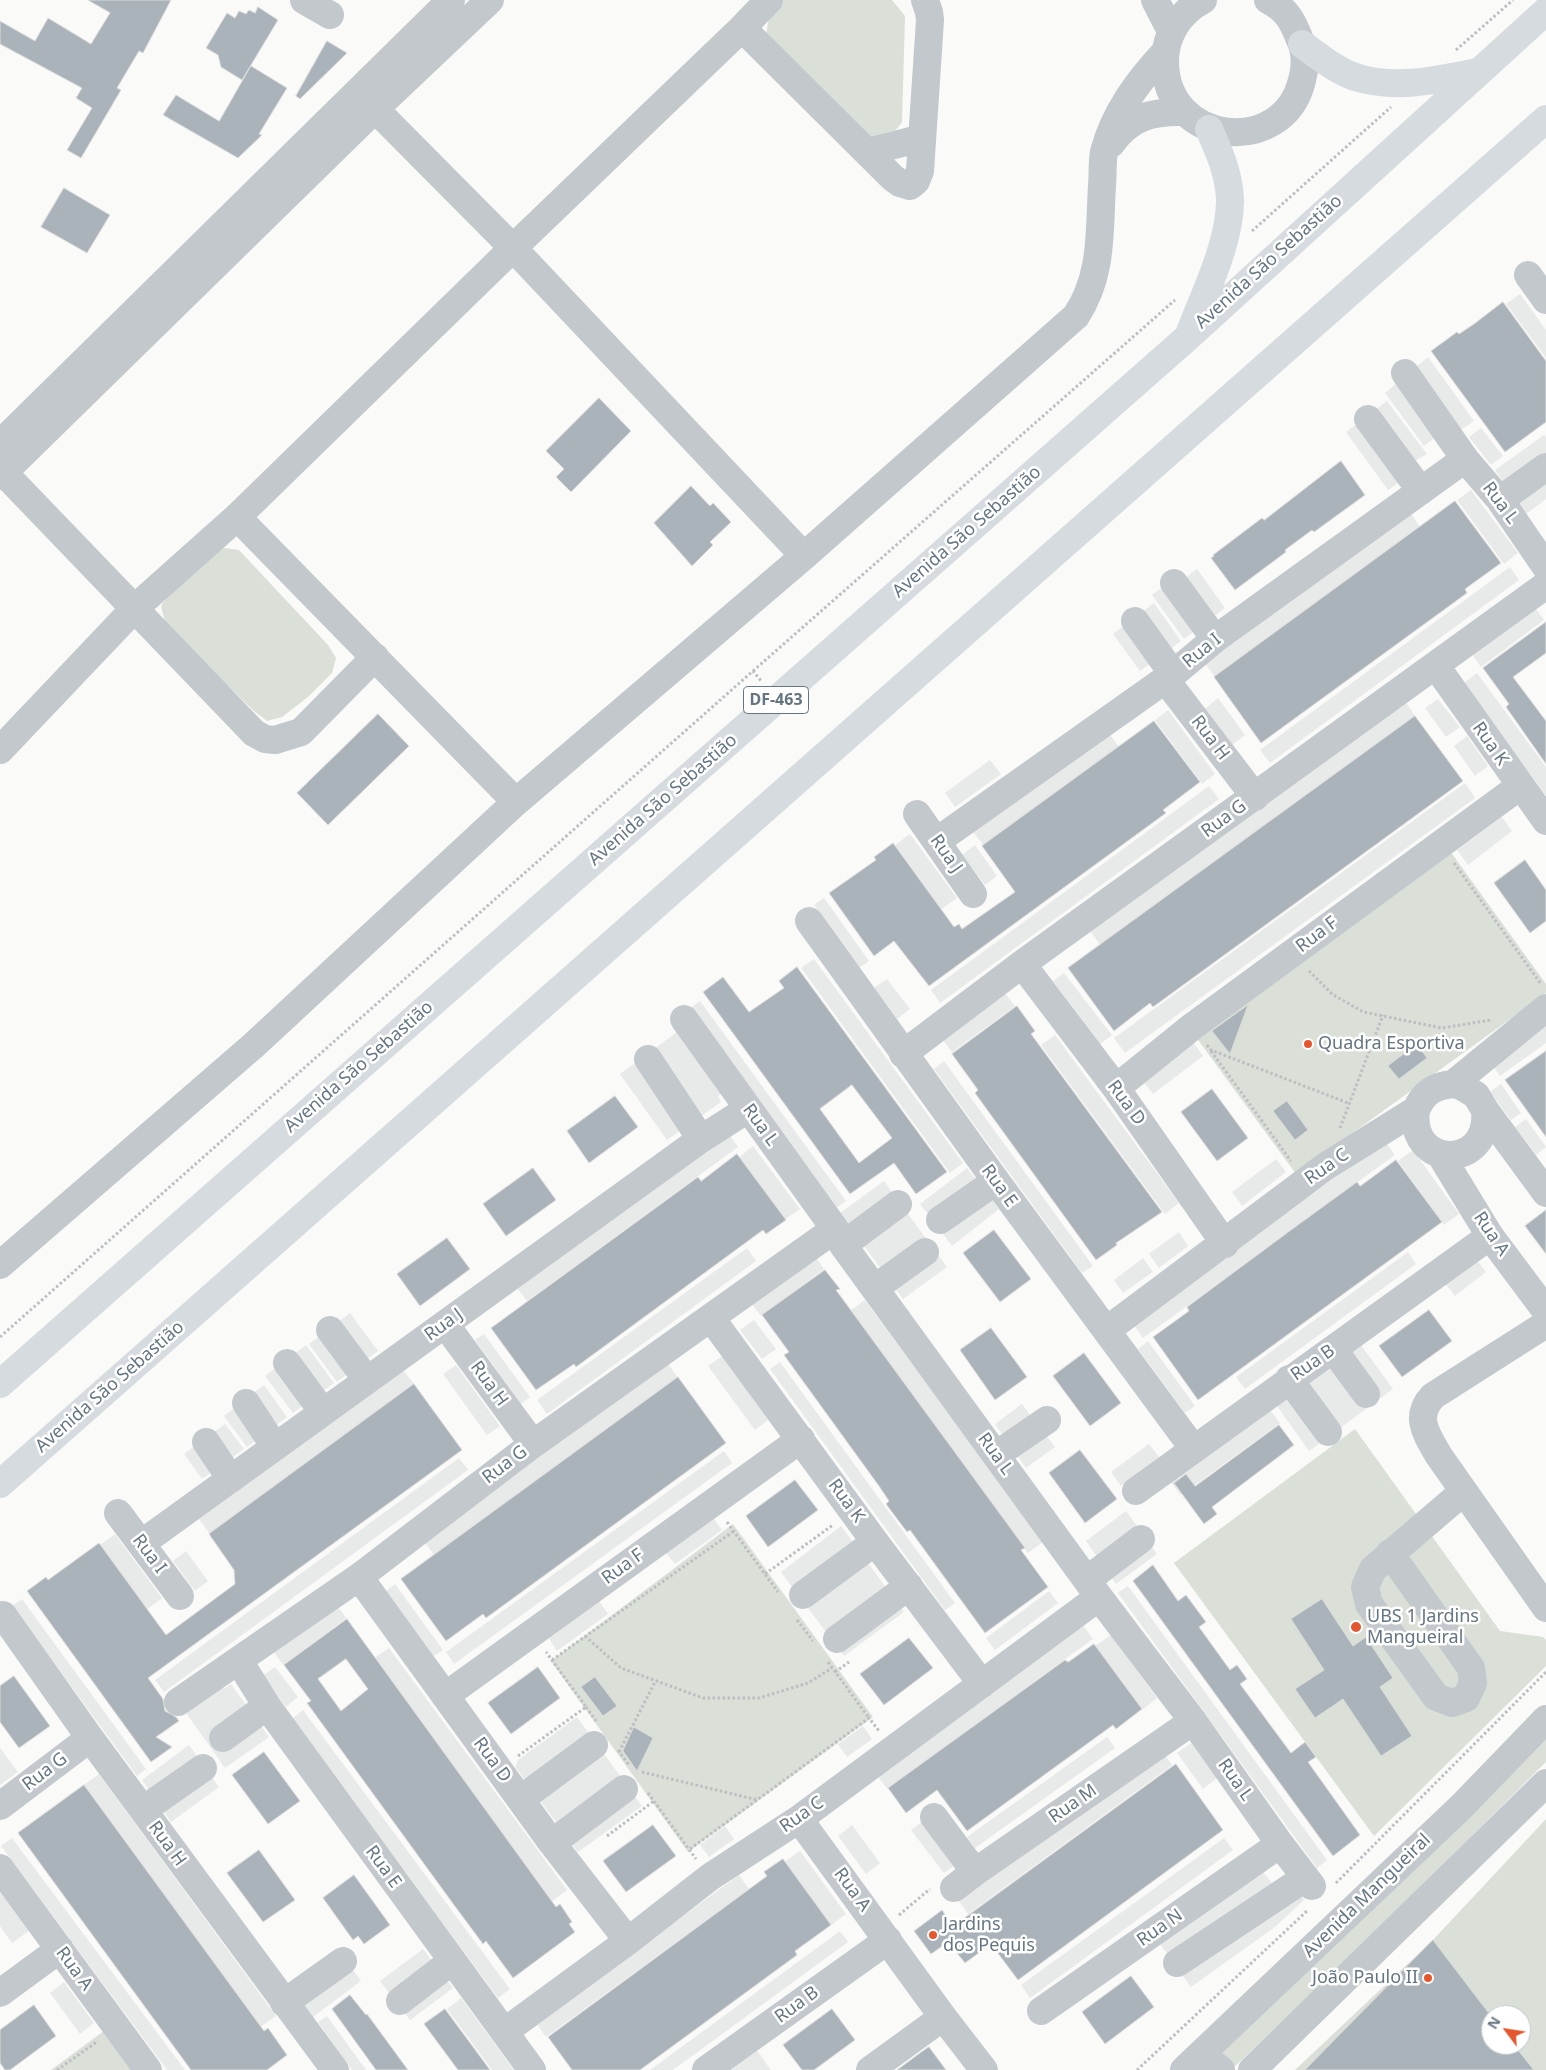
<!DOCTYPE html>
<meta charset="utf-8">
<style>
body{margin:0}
#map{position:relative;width:1546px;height:2070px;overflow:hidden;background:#fafaf8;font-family:"Noto Sans",sans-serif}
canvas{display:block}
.north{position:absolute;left:1481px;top:2005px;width:50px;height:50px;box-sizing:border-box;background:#fff;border:1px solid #c1c8cd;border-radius:50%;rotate:301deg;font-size:14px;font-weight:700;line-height:20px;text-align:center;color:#657683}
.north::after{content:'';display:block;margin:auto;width:18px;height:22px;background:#e4572e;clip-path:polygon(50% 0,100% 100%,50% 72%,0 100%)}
</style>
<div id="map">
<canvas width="1546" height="2070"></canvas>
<div class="north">N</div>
</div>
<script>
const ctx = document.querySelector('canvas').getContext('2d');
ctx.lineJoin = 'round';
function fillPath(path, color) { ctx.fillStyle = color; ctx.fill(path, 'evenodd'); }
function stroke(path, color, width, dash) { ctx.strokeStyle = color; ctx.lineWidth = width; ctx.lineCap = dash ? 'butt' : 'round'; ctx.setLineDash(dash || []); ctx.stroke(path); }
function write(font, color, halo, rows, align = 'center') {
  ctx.font = font + ' "Noto Sans",sans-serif'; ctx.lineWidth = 5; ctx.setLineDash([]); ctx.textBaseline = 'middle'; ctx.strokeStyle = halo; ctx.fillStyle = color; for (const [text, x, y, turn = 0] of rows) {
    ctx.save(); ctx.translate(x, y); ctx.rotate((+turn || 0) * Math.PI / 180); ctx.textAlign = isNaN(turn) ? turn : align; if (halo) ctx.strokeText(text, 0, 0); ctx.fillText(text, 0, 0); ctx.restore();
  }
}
const built = new Path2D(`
 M1520,294l26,36v28l-40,-54z
 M1428,357l46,64 -15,10 -26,8 -9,7 -39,-53z
 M1387,401l40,53 -14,8 5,7 -30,21 -42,-58z
 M1481,428l22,28 -12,9 -22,-28z
 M1544,435l2,3v61l-20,15 -31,-44z
 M1471,490l47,63 -14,11 -47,-64z
 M1410,512l10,15 -205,150 -11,-15z
 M1510,567l9,13 -249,183 -10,-13z
 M1197,569l28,39 -41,31 -32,-44 28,-21 4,5z
 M1154,603l27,38 -41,30 -27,-37z
 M1534,606l10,14 -63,47 -10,-14z
 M1477,673l69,94v29l-82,-113z
 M1218,698l27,37 -13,10 -27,-36z
 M1438,699l22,28 -14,10 -21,-29z
 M1405,701l10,15 -314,230 -11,-15z
 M1168,710l47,64 -13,10 -47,-64z
 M1108,732l11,15 -135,99 -11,-14z
 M1467,736l21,30 -13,10 -21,-30z
 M990,760l11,14 -46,33 -10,-14z
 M1465,783l10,15 -350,255 -11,-15z
 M1209,786l10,13 -279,204 -9,-13z
 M1502,817l10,14 -44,34 -11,-15z
 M910,834l47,64 -17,12 -46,-64z
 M975,845l22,31 -12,9 -23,-30z
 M824,898l45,63 -10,7 -45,-63z
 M814,959l149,204 -13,10 -149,-205z
 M1064,973l48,62 -12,9 -47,-63z
 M887,979l23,30 -13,10 -23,-31z
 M1005,993l10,13 -63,46 -10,-13z
 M700,1001l146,200 -10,7 -146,-200z
 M1546,1023v20l-46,33 -9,-13z
 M677,1032l44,62 -3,2 3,6 -54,38 -47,-66z
 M1055,1035l124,168 -14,11 -124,-169z
 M1193,1042l10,14 -50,38 -11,-14z
 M944,1061l149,205 -11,7 -148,-204z
 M1501,1084l20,29 -10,7 -21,-28z
 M1526,1119l20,28 -10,8 -21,-28z
 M728,1133l10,14 -211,154 -10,-13z
 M1385,1141l10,14 -252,183 -10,-14z
 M753,1146l47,63 -16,11 -46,-62z
 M1413,1150l46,64 -15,11 -46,-64z
 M1276,1159l10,13 -44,34 -10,-14z
 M967,1168l32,41 -47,37 -32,-42z
 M884,1181l63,86 -44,32 -63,-86z
 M1179,1232l9,14 -29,22 -10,-14z
 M747,1248l9,13 -209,153 -10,-14z
 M1408,1252l8,12 -171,125 -9,-12z
 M814,1255l10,14 -63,47 -10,-13z
 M1143,1258l10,14 -30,21 -9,-13z
 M1476,1259l10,13 -31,24 -11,-14z
 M865,1300l178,242 -15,11 -178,-242z
 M350,1313l28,38 -41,31 -28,-38z
 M754,1320l22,29 -14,10 -22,-29z
 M484,1334l46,63 -9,7 -46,-64z
 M1148,1341l47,65 -10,7 -47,-64z
 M306,1345l28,38 -41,30 -28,-37z
 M1361,1345l32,44 -84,62 -32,-45z
 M722,1356l46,64 -13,10 -47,-64z
 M667,1362l10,15 -243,178 -11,-15z
 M780,1362l175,241 -10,7 -175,-241z
 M456,1365l44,61 -13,9 -44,-61z
 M403,1370l12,15 -205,149 -11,-15z
 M264,1385l23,32 -40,30 -23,-31z
 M1022,1404l33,43 -29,21 -31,-44z
 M1270,1410l10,13 -99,72 -10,-13z
 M225,1424l19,25 -42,30 -18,-25z
 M1149,1444l10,13 -38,29 -10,-14z
 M724,1451l8,12 -278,201 -8,-12z
 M459,1458l9,12 -304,222 -9,-12z
 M1126,1511l31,43 -41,30 -30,-43z
 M713,1517l9,13 -47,34 -10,-12z
 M841,1526l63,86 -60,44 -63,-84z
 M115,1534l47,64 -17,13 -46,-65z
 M186,1551l22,30 -13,10 -22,-30z
 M395,1584l48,66 -9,6 -48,-65z
 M1128,1586l199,274 -10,8 -199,-275z
 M1049,1591l9,12 -63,47 -9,-12z
 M22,1599l124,170 -9,7 -125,-170z
 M599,1601l9,13 -51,37 -9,-14z
 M336,1604l10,14 -63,47 -10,-14z
 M1083,1625l10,14 -206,150 -10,-14z
 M1111,1635l46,63 -15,12 -47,-64z
 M389,1648l178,242 -16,12 -178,-243z
 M275,1667l23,30 -12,10 -24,-31z
 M220,1684l4,5 7,-5 38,53 -44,31 -41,-58z
 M303,1710l207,279 -12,9 -206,-279z
 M577,1717l65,89 -64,46 -62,-84v-3l2,-5z
 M863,1726l9,13 -25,18 -9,-13z
 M1107,1737l8,11 -140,100 -8,-11z
 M1191,1743l26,35 -14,11 -26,-36z
 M189,1745l30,42 -48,35 -29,-42z
 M0,1748l18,24 -18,13z
 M1163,1752l9,13 -204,149 -10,-14z
 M99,1774l177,242 -16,11 -176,-242z
 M939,1809l33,43 -28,21 -33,-43z
 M852,1825l28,38 -14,11 -28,-38z
 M725,1826l9,13 -25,18 -9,-12z
 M12,1838l173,232h-18l-166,-224z
 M1224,1838l9,12 -203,148 -9,-13z
 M800,1851l46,63 -16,12 -46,-64z
 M1261,1870l11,13 13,-9 19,26 -29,27 -84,60 -31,-43z
 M739,1875l10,14 -203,148 -10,-14z
 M0,1892l29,39 -17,12 -12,-17z
 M840,1931l8,11 -175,128h-23z
 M423,1949l30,39 -43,32 -30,-39z
 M340,1952l21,29 -48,36 -21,-30z
 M64,1982l30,41 -14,11 -30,-41z
 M461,1998l53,72h-22l-45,-61z
 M327,2016l39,54h-14l-34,-48z
 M755,2048l16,22h-46z`);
const green = new Path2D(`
 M782,0h110l13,16 -3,106 -6,8 -29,8 -101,-103 4,-24z
 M224,548l15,2 89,95 8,13 -4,15 -24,24 -26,20 -15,4 -13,-10 -88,-85 -5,-20 8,-12 46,-43z
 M1450,851l96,133v9l-250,181 -103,-141z
 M1355,1429l145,202 43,6 3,3v26l-172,170 -200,-273z
 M733,1524l140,193 -185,135 -137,-191z
 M1546,1736v26l-180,179 -135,129h-28z
 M1546,1819v251h-251l138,-130zM1491,2015h30v30h-30z
 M108,2028l30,42h-87z`);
const building = new Path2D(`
 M88,0h83l-28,53 -4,-2 -22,37 4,2 -40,68 -14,-8 25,-42 -16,-10 6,-10 -82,-44v-23l35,20 13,-23 43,26 19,-31z
 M258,7l20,13 -36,60 -21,-13 -3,-12 -12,-7 21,-35 8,5 4,-7 7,3 3,-4 6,3z
 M327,41l20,12 -47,46 -4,-3z
 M251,66l36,22 -28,46 3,1 -24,23 -75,-43 13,-20 43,26z
 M64,188l46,27 -23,38 -46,-26z
 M1503,302l43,59v61l-41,30 -74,-101 26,-19 2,2 15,-10z
 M599,398l32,33 -60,61 -15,-15 8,-8 -18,-18z
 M1341,461l24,34 -51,37 -2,-2 -27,20 1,2 -51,38 -24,-32 3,-2 -1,-1 49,-37 2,2z
 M691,486l19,20 3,-3 18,19 -21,20 3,3 -21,21 -38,-43z
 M1455,501l46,62 -36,26 2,4 -206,150 -47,-66z
 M1546,622v31l-33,24 33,44v43l-40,-57 3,-3 -26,-36z
 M378,714l31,32 -81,79 -31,-32z
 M1415,716l48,65 -310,226 -3,-4 -36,28 -46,-63z
 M1154,721l46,61 -37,28 3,3 -237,173 -35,-45 -20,15 -45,-63 47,-33 -2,-3 19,-14 61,84 5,-3 3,5 53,-37 -33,-46z
 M1525,860l21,30v31l-16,12 -36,-50z
 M797,967l150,205 -31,22 -22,-31 -44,31 -147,-202 20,-15 26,35 35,-24 -5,-7zM852,1085l40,53 -33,25 -39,-54z
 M1248,1005l-18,49 -18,-23z
 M1017,1006l18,25 -4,3 131,178 -46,31 1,2 -21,15 -121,-167 3,-3 -26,-36z
 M1417,1044l10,14 -28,21 -11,-13z
 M1546,1051v86l-41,-57z
 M1212,1089l36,49 -31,23 -36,-49z
 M615,1096l23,31 -49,36 -22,-32z
 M1287,1101l21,29 -13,10 -22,-29z
 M737,1154l49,66 -20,14 -3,-4 -187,137 -2,-3 -38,26 -45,-62 207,-151 3,4z
 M1396,1160l46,62 -244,178 -45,-63 36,-26 -2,-4 104,-77 66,-48 3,4z
 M533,1168l23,32 -50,36 -23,-32z
 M1546,1210v44l-21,-28z
 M994,1230l37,49 -31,23 -37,-49z
 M447,1238l23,31 -50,37 -23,-32z
 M825,1270l15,19 -4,1 189,258 -4,2 27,37 -63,46 -75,-103 -3,2 -21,-28 3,-3 -10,-15 -95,-131 5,-3 -27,-37z
 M1429,1310l23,31 -50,36 -23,-31z
 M991,1328l36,49 -32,23 -35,-50z
 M1084,1353l37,50 -31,23 -37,-50z
 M678,1377l48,66 -240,175 -3,-4 -37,27 -45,-62z
 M414,1384l48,66 -314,228 15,21 2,12 11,6 3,4 -23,16 16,10 -21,15 -124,-171 19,-14 2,3 51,-37 67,92 69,-51 -1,-14 -25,-36z
 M1279,1425l15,20 -82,62 5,7 -13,10 -30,-41 12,-9 9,12z
 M1080,1450l37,49 -32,24 -36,-50z
 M795,1480l23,30 -50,37 -22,-31z
 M1153,1565l25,36 8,-6 20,27 -7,5 31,43 7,-5 10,14 -7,5 51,69 14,-11 11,15 -8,5 52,73 -27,21 -200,-275z
 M1322,1599l31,47 13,-9 27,41 -13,9 32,49 -31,20 -38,-57 -28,19 -20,-29 29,-19 -33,-51z
 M347,1619l209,288 4,-3 12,18 -3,2 6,8 -62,46 -27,-37 -3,3 -29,-39 -147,-202 4,-2 -27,-36zM346,1659l22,30 -27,22 -23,-32z
 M909,1638l24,30 -49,37 -24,-31z
 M1094,1644l48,65 -26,20 -3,-4 -146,106 -30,-41 -31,23 -18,-25 177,-128 3,2z
 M538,1667l22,31 -49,36 -23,-31z
 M14,1676l36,50 -31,22 -19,-26v-36z
 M595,1677l22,29 -14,10 -22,-29z
 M634,1727l19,11 -16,33 -14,-20z
 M264,1752l36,49 -32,23 -36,-49z
 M1176,1764l47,66 -205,150 -27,-36 -26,19 -17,-21 -17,12 -17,-23 28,-21 11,16z
 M84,1785l180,246 4,-3 19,27 -20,15h-76l-173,-237z
 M653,1825l23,31 -50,36 -23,-31z
 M259,1850l36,50 -32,22 -36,-49z
 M783,1859l48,66 -36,26 2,4 -157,115h-68l-24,-33 219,-161 -3,-4z
 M354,1875l36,50 -26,19 -6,-8 -5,4 -30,-42z
 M1433,1940l58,76v29h23l20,25h-229z
 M1131,1976l23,31 -49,37 -23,-32z
 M350,1995l16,20 1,-1 41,56h-32l-44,-61z
 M34,2005l22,31 -46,34h-5l-5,-7v-33z
 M445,2009l34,46 11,15h-32l-34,-46z
 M832,2009l23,31 -41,30h-12l-19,-25z
 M929,2047l17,23h-49l23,-17z`);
const path = new Path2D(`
 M1456,50l57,-50
 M1252,231l139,-124
 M753,671l422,-371
 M1454,863l87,121
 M1309,971l23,23 31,18 79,16 49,-8
 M1207,1045l4,5 137,53
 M1211,1051l80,110
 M1340,1128l43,-113
 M0,1337l753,-666 9,11
 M727,1522l51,70
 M765,1574l68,-49
 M797,1620l16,21
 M585,1636l36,32 82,30h56l49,-15 24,-15
 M552,1660l182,-129
 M828,1662l41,56
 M835,1672l14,-10
 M586,1707l10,14
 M618,1750l11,15
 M619,1752l36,-70
 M518,1756l68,-49 -40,-55
 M642,1772l116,28
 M648,1793l48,66
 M607,1836l47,-35
 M690,1849l179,-131 10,13
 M1336,1883l210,-211
 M899,1915l31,-26
 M57,2070l41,-29
 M1137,2070l171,-160`);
const minor = new Path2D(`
 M304,0l26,15
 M1155,0l16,31
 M1203,0c-23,12 -38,35 -38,61 0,85 119,97 137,19 4,-14 4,-27 -2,-40 -7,-18 -13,-31 -32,-40
 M742,28l151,150 7,5 10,3 6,-5 4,-10 10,-151 -1,-8 -4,-12
 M375,109l138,139 291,308
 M1111,144c19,-27 41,-33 73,-32
 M867,152l55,-14
 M1528,275l18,25
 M1405,373l60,86 35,41 46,67
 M1368,419l53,72
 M0,444l451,-444
 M3,472l251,261 11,6 10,1 26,-8 74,-75
 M0,476l375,-367 115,-109
 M1500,500l46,-33
 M237,517l279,285
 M1174,583l41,56
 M1135,621l38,53
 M1436,666l110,155
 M1165,679l90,118
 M0,750l135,-142 102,-91 276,-269 229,-220 27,-28
 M917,814l56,80
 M937,841l236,-167 42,-35 250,-180
 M809,921l187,260 197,267
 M1022,964l94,124 109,156
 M684,1019l151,210 8,16 256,352 94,124 87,123 32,42
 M903,1054l119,-90 524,-379
 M648,1059l53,80
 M1453,1084l8,2 15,9 9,15 61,83
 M1116,1088l77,-62 327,-240
 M1416,1110c-8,59 75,61 69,0
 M1440,1154l50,82 56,75
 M940,1220l56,-39
 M843,1245l55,-41
 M0,1265l254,-220 262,-243 288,-246 272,-240c27,-41 23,-83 26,-130 1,-11 0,-23 2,-34 10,-39 34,-71 61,-100
 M875,1288l50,-36
 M711,1318l164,224 107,142
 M445,1324l88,120
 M1546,1324l-113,72c-20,21 -6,39 6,60l107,152
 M330,1330l37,50
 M1107,1330l219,-164 90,-56c8,-18 18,-24 37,-26l93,-76
 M1333,1349l33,45
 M287,1363l36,49
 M1289,1379l39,53
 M246,1403l29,44
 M206,1442l25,37
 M996,1455l51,-35
 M1136,1491l354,-255
 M118,1513l62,83
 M142,1543l559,-404 47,-30
 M1390,1553l81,115 2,15 -7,15 -14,5 -16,-6 -67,-93 -4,-17 8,-18 90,-77
 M359,1577l193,266 76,98
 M1087,1580l54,-41
 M803,1595l72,-53
 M3,1615l87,123 245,332
 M837,1639l72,-53
 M239,1661l28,45 265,364
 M445,1696l356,-257
 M178,1702l181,-125 174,-133 302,-215
 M223,1738l44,-32
 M521,1799l73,-54
 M0,1806l90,-68
 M143,1810l60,-42
 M934,1817l41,55
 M799,1819l144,198
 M552,1843l72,-54
 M0,1868l148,202
 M954,1888l21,-16 218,-151
 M1177,1963l128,-85
 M0,1993l60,-44
 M400,2001l52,-40
 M284,2003l59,-42
 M1041,2011l239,-167
 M504,2032l124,-91 82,-64 89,-58 300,-222
 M1199,2057l7,1 15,12
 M706,2070l182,-130
 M870,2070l73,-53 41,53
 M1184,2070l277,-263 85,-88
 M1252,2070l294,-287`);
const major = new Path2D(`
 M1302,44c16,12 34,26 53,33 41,13 81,3 122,-5
 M1190,332c15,-39 41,-92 40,-133 -1,-25 -11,-48 -21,-70
 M0,1384l1188,-1047 358,-326
 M0,1484l1546,-1365`);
const markers = [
 [1308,1044,5,"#e4572e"],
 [1356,1627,6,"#e4572e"],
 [933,1935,5,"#e4572e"],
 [1428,1978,5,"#e4572e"]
];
const shields = [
 [776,700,65]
];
const shieldNames = [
 ["DF-463",776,700]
];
const streetNames = [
 ["Avenida São Sebastião",1269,262,-42],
 ["Rua L",1500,503,53],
 ["Avenida São Sebastião",967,532,-41],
 ["Rua I",1202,651,-39],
 ["Rua H",1210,738,53],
 ["Rua K",1490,744,55],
 ["Avenida São Sebastião",663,800,-41],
 ["Rua G",1224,819,-36],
 ["Rua J",946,854,55],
 ["Rua F",1317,935,-37],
 ["Avenida São Sebastião",359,1067,-41],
 ["Rua D",1126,1103,54],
 ["Rua L",760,1125,54],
 ["Rua C",1327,1167,-35],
 ["Rua E",999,1186,54],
 ["Rua A",1491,1234,56],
 ["Rua J",444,1325,-36],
 ["Rua B",1313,1363,-35],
 ["Rua H",489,1384,54],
 ["Avenida São Sebastião",110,1387,-41],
 ["Rua L",995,1454,54],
 ["Rua G",505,1465,-37],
 ["Rua K",846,1501,54],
 ["Rua I",149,1554,53],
 ["Rua F",623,1567,-36],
 ["Rua D",492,1760,54],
 ["Rua G",45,1772,-37],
 ["Rua L",1235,1780,55],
 ["Rua M",1073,1804,-35],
 ["Rua C",802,1815,-35],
 ["Rua H",167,1844,54],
 ["Rua E",383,1867,54],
 ["Rua A",852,1890,54],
 ["Avenida Mangueiral",1367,1896,-44],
 ["Rua N",1160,1928,-35],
 ["Rua A",74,1969,54],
 ["Rua B",797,2005,-36]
];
const poiNames = [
 ["Quadra Esportiva",1318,1044],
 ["UBS 1 Jardins",1367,1617],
 ["Mangueiral",1367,1638],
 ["Jardins",943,1925],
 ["dos Pequis",943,1946],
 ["João Paulo II",1418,1978,"right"]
];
fillPath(built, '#e8e9e9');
fillPath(green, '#dadfd7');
fillPath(building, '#aab3b9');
stroke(building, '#dcdcda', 1);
stroke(path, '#bbbfc2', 3, [2.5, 2.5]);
stroke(minor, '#c3c8cc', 28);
stroke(major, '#d6dbdf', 28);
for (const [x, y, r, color] of markers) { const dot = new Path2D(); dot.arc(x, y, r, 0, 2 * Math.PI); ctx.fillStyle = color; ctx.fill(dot); stroke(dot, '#fff', 2); }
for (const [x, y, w] of shields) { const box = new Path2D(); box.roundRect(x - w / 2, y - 13.5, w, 27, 4); ctx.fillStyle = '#fff'; ctx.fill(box); stroke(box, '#657683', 1); }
write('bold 16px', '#657683', null, shieldNames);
write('18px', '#657683', '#fff', streetNames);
write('18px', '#657683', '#fff', poiNames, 'left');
</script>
